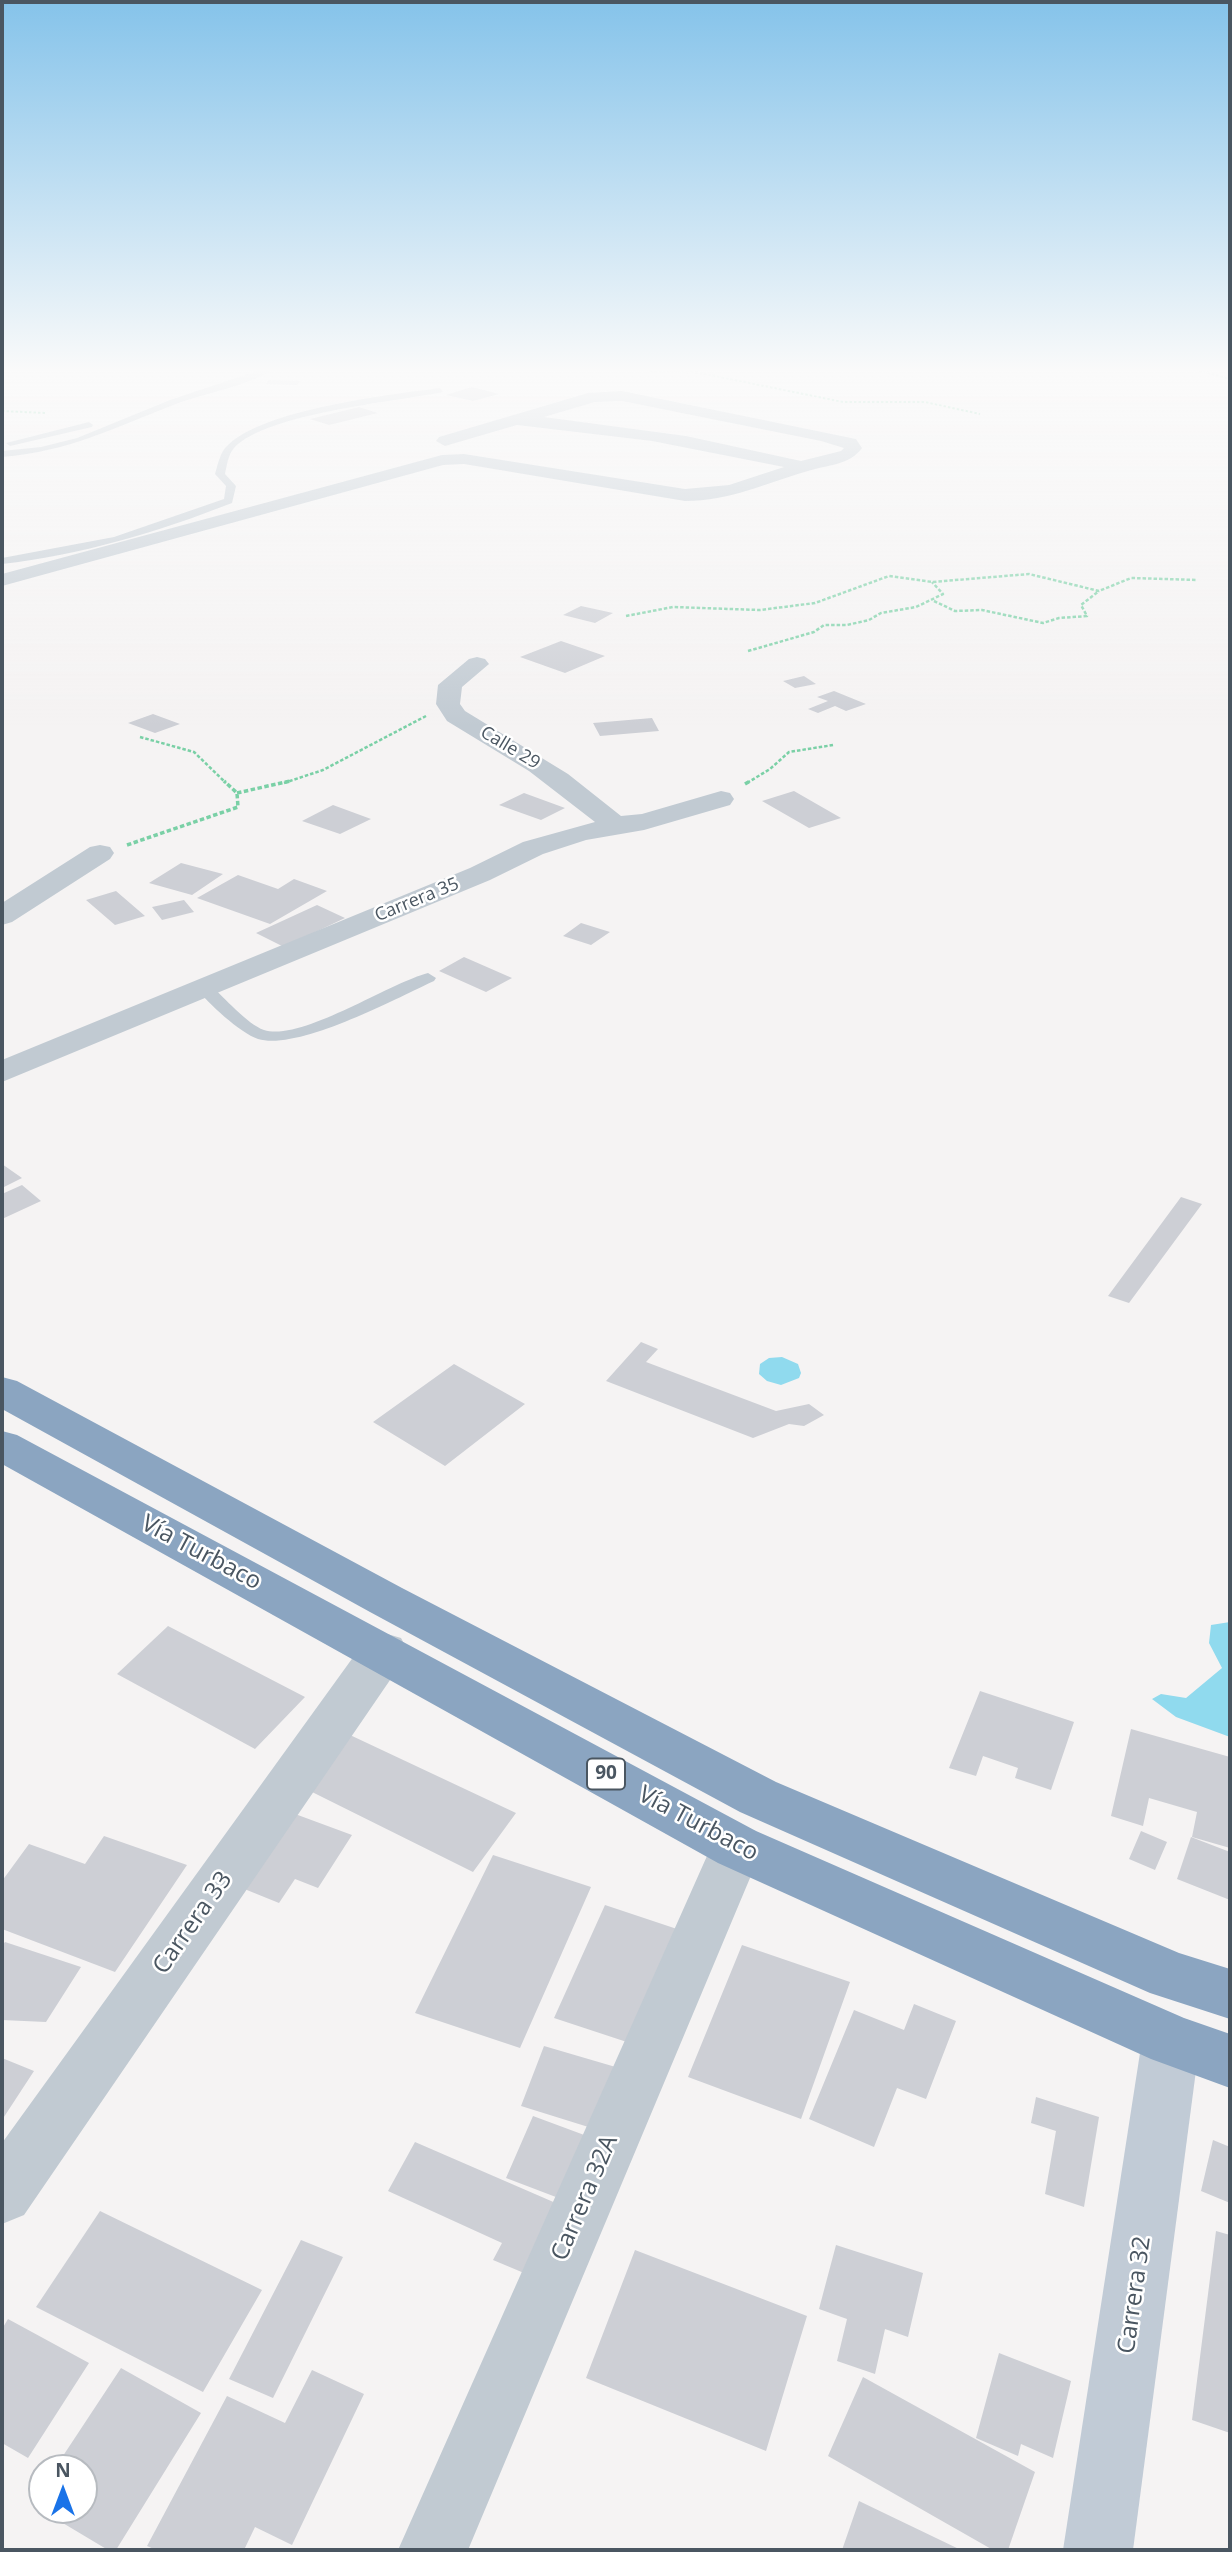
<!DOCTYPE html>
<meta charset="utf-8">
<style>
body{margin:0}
#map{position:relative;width:1232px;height:2552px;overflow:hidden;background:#f5f3f3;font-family:"Open Sans",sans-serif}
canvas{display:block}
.frame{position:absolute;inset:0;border:4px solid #4a5661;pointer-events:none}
.north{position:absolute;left:28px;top:2454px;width:70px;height:70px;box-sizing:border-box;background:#fff;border:2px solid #b7bbc0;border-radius:50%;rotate:0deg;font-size:19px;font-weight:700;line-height:28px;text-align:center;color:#4a5661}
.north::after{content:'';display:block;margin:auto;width:24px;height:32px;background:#1a73e8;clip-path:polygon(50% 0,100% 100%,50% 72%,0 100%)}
</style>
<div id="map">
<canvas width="1232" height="2552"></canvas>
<div class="frame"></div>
<div class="north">N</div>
</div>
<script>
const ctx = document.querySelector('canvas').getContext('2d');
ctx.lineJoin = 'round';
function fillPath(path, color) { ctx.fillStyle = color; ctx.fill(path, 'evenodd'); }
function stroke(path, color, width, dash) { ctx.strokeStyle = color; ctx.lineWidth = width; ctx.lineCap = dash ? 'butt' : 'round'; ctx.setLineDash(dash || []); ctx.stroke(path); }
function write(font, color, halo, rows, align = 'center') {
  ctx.font = font + ' "Open Sans",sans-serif'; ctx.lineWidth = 5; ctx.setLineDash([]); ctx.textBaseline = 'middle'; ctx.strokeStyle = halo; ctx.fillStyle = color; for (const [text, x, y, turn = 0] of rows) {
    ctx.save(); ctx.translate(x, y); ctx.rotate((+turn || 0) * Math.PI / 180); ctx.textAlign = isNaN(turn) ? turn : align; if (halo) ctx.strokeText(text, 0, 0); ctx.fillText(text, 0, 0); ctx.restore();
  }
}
const water = new Path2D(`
 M782,1357l16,7 3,9 -2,5 -18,7 -14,-4 -8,-7 1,-10 9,-6z
 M1230,1622v115l-54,-20 -24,-18 9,-5 25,4 36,-30 -13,-25 2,-18z`);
const building = new Path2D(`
 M269,380l31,1 -3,4 -31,-1z
 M472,387l27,7 -26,7 -27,-6z
 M359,407l19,6 -49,12 -19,-6z
 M581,606l32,7 -18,10 -32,-8z
 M561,641l44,15 -40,17 -45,-16z
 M804,676l12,8 -21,4 -12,-7z
 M834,691l32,13 -20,7 -11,-5 -17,7 -10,-4 20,-8 -11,-4z
 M153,714l27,10 -25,9 -27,-10z
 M652,718l7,13 -59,5 -7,-13z
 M794,791l47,27 -32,10 -47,-27z
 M524,793l41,15 -24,12 -42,-15z
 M333,805l38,14 -31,15 -38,-13z
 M181,863l42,11 -31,21 -43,-12z
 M238,875l40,14 16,-10 33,12 -57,33 -73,-26z
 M116,891l29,25 -30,9 -29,-25z
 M184,900l10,12 -32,8 -10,-13z
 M317,905l28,13 -61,29 -28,-14z
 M581,923l29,9 -19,13 -28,-9z
 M464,957l48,21 -26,14 -47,-21z
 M2,1164l20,14 -20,10z
 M22,1185l19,16 -39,18v-25z
 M1181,1197l21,7 -73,99 -21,-7z
 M641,1342l17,7 -12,13 130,49 33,-7 15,11 -20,11 -15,-2 -36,14 -147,-57z
 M454,1364l71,40 -80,62 -72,-44z
 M168,1626l137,71 -50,52 -138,-75z
 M980,1691l94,31 -23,68 -36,-12 3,-10 -35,-12 -7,20 -27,-8z
 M1131,1729l99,28v91l-38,-11 5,-25 -48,-14 -6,28 -32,-10z
 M350,1735l166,78 -43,59 -169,-84z
 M287,1811l65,24 -34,53 -23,-9 -16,24 -42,-17z
 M1141,1831l26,11 -12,28 -26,-11z
 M104,1836l83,29 -72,107 -113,-43v-48l27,-37 56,20z
 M1191,1837l39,15v48l-53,-21z
 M493,1855l98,32 -71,161 -105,-35z
 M605,1905l87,29 -47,114 -91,-30z
 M5,1942l76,25 -35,55 -44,-2v-74z
 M742,1945l108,37 -49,137 -113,-42z
 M914,2004l42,17 -30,78 -29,-11 -23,59 -65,-28 45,-109 50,20z
 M544,2046l75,22 -21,62 -77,-24z
 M2,2058l32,13 -32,49z
 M1036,2097l63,20 -15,90 -39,-13 11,-63 -25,-8z
 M533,2116l62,23 -26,63 -63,-24z
 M1213,2140l17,7v56l-29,-12z
 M415,2142l143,62 -34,69 -31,-13 9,-17 -114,-52z
 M100,2211l162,79 -59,102 -167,-85z
 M1216,2231l14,4v198l-38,-13z
 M301,2240l42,17 -70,141 -44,-19z
 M836,2245l87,28 -15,64 -23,-8 -10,45 -38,-13 10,-42 -28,-10z
 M635,2250l172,66 -41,135 -180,-73z
 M8,2319l81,44 -61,95 -26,-15v-114z
 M999,2353l72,28 -18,77 -32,-14 -3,12 -42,-18z
 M121,2368l80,45 -85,137h-8l-77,-46 11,-16v22h42v-42h-29z
 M312,2370l52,24 -72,151 -37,-18 -11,23h-88l-9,-4 80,-150 58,27z
 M863,2377l172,95 -27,78h-15l-165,-94z
 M859,2501l102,49h-119z`);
const pathFar2 = new Path2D(`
 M650,370l50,3 143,29h82l55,12
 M1199,370l31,9
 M2,411l44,2`);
const pathFar1 = new Path2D(`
 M934,601l21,10 27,-1 61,13 16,-5 28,-2 -6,-11 18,-14
 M626,616l47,-9 87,3 55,-7 74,-27 43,6 97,-8 70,17 32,-13 66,2
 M748,651l66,-19 10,-7h23l22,-5 12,-7 35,-6 27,-13 -11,-12
 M140,737l54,15 32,31
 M284,783l39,-13 103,-54
 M747,783l23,-14 19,-17 44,-7`);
const path = new Path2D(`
 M745,784l5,-3
 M237,793l53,-12
 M127,845l111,-38 -1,-14 -13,-12`);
const lane = new Path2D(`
 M260,370h12c-25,16 -67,23 -96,34 -63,24 -105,47 -174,53v-6l39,-4 36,-9 93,-38z
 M440,388l3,4c-49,10 -176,21 -209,56 -6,7 -7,17 -9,26l11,12 -4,17c-74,29 -151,52 -230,61v-6l112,-21 110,-38 2,-13 -11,-12c3,-10 5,-22 13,-29 37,-36 160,-50 212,-57z
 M89,422l4,3 -1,2 -82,19 -4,-3z
 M428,973l8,5 -2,3c-39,18 -136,70 -176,58 -18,-6 -50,-36 -62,-51l8,-5 6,2c14,12 37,39 54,45 37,12 125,-47 164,-57z`);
const street = new Path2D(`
 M622,391l234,48 6,9c-12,17 -35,17 -54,23 -42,12 -78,30 -123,30l-221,-37 -21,1 -441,121v-12l440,-119 22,-1 221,35 44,-4 55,-18 -132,-26 -135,-16 -72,21 -9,-5 3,-4 149,-44zM622,401l199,40 23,7 -3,3 -40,10 -115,-25 -142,-19 51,-15z
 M477,657l8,2 4,5 -27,23 -2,17 5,7 103,63 53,42 21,-2 79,-23 9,2 4,6 -4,6 -86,25 -58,10 -43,14 -53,26 -488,202v-22l468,-192 53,-26 72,-20 -66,-51 -82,-50 -11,-17 2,-19 31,-26z
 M100,845l10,2 4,6 -4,6 -98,63 -10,3v-22l88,-56z
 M384,1633l17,5 7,13 -7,13 -377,551 -22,9v-81l365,-505z
 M737,1825l19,6 7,16 -295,703h-70l313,-703 7,-16z`);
const secondary = new Path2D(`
 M1171,2014l20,7 9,19 -67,510h-70l79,-510 9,-19z`);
const highway = new Path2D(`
 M2,1377l15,4 385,207 374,194 403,171 51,16v50l-80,-26 -410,-181 -370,-200 -368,-203z
 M2,1431l15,4 739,396 428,187 46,16v54l-79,-29 -433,-196 -716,-399z`);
const farStreetnames = [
 ["Calle 29",510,748,31],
 ["Carrera 35",417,900,-22]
];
const shields = [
 [606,1774,38]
];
const shieldNames = [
 ["90",606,1774]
];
const nearStreetnames = [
 ["Vía Turbaco",201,1553,28],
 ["Vía Turbaco",698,1824,28],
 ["Carrera 33",193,1923,-55],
 ["Carrera 32A",585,2198,-67],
 ["Carrera 32",1135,2295,-82]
];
fillPath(water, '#90daee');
fillPath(building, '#cdcfd5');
stroke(pathFar2, '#7ad0a6', 2, [2.5, 2]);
stroke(pathFar1, '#7ad0a6', 2.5, [3.5, 2]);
stroke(path, '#7ad0a6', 3.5, [4.5, 2.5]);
fillPath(lane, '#c1cad2');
fillPath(street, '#c1cad2');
fillPath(secondary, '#c1cbd6');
fillPath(highway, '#8ba5c1');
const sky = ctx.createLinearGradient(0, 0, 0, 727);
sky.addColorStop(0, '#85c3ea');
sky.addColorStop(0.51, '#fafafa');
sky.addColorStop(1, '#fafafa00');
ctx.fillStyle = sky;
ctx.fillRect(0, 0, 1232, 727);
write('18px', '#4a5661', '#fff', farStreetnames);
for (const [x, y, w] of shields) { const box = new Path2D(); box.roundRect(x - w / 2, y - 15.5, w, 31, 5); ctx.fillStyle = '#fff'; ctx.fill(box); stroke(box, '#4a5661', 2); }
write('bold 19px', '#4a5661', null, shieldNames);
write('24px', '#4a5661', '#fff', nearStreetnames);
</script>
